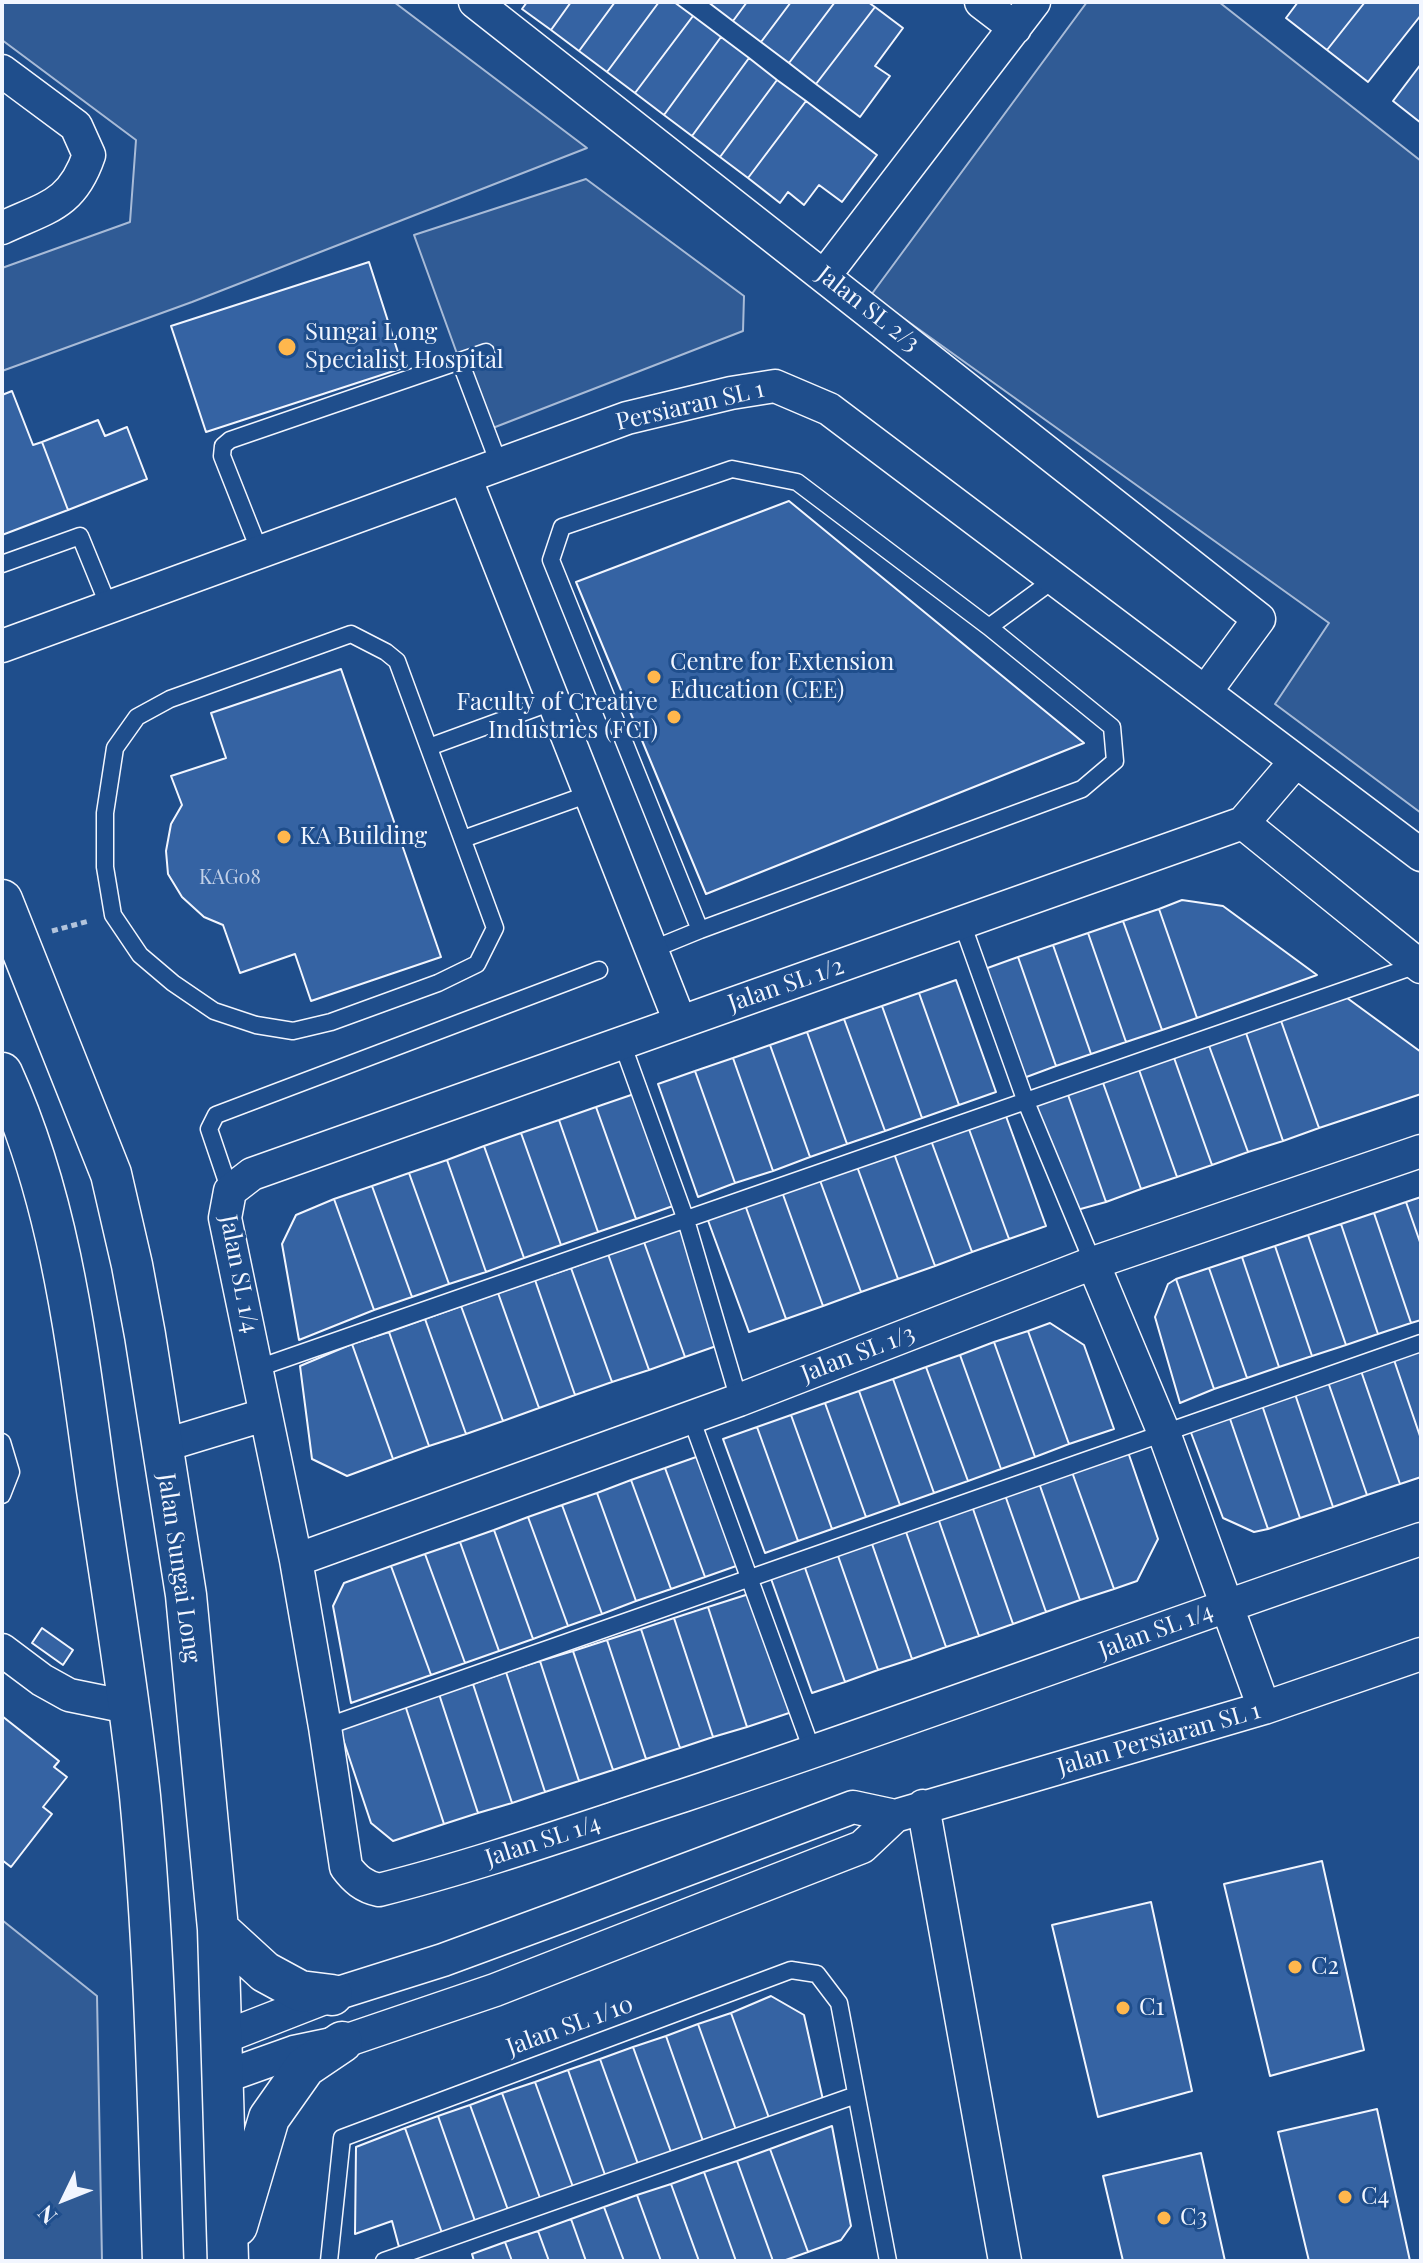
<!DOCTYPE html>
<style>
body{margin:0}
#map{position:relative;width:1423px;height:2263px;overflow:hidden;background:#1f4e8c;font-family:"Playfair Display",serif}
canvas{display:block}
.frame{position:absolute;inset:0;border:4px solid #f2f6ff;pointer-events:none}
.north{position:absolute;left:24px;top:2159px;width:80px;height:80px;-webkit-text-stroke:6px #1f4e8c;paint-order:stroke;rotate:227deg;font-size:22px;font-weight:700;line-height:32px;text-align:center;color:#f2f6ff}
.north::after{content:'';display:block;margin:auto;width:28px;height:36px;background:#f2f6ff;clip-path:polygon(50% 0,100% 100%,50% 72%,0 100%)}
</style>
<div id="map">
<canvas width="1423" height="2263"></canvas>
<div class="frame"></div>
<div class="north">N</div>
</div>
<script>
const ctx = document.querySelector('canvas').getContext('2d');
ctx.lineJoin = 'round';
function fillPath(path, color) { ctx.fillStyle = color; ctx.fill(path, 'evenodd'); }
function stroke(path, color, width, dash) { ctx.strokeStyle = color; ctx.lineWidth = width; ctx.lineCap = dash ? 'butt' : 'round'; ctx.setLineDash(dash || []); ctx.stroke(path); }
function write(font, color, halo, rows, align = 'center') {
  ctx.font = font + ' "Playfair Display",serif'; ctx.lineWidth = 6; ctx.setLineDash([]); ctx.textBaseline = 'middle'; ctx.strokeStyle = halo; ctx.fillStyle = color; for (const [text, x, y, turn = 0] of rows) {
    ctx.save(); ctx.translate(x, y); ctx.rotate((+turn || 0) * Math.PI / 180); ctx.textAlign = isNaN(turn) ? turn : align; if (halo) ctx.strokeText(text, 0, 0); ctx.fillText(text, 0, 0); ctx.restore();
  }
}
const built = new Path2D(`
 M2,2h392l193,146 -395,154 -190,69v-103l128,-46 6,-82 -134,-100z
 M1087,2h132l202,159v652l-146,-109 54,-81 -458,-328z
 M586,179l158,117 -1,35 -258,100 -71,-196z
 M2,1920l95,76 5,265h-100z`);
const building = new Path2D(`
 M527,2h44l-20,28 -29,-21z
 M571,2h44l-36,49 -28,-21z
 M615,2h44l-52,70 -28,-21z
 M659,2h15l19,14 -58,77 -28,-21z
 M708,2h39l-14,19z
 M747,2h44l-30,40 -28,-21z
 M791,2h44l-46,61 -28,-21z
 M835,2h33l7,5 -59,77 -27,-21z
 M1298,2h67l-38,48 -41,-32z
 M1365,2h56v13l-53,67 -41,-32z
 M875,7l28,21 -28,38 15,10 -30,41 -44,-33z
 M693,16l28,21 -57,78 -29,-22z
 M721,37l28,21 -57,78 -28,-21z
 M749,58l28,22 -57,77 -28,-21z
 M1421,64v59l-28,-22z
 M777,80l29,21 -58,77 -28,-21z
 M806,101l71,54 -35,47 -23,-17 -15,20 -16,-13 -8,11 -32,-25z
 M369,262l34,106 -197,64 -35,-106z
 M12,391l21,54 9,-3 26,68 -66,25v-140z
 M98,420l7,16 22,-9 20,52 -79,31 -26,-68z
 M789,501l295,242 -378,151 -130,-312z
 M341,669l100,288 -130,44 -16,-47 -55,19 -17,-48 -19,-8 -22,-20 -14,-23 -2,-23 5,-27 11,-19 -11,-29 55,-18 -15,-45z
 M1182,900l41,6 94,69 -120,43 -38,-109z
 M1159,909l38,109 -35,12 -39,-109z
 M1123,921l39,109 -36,12 -38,-109z
 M1088,933l38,109 -35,12 -38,-109z
 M1053,945l38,109 -35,12 -38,-109z
 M1018,957l38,109 -35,13 -39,-109z
 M956,980l40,112 -37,13 -40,-112z
 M919,993l40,112 -37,13 -40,-112z
 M1343,995l78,57v42l-102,34 -39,-110z
 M882,1006l40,112 -37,13 -41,-112z
 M1280,1018l39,110 -36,13 -38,-111z
 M844,1019l41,112 -38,13 -40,-112z
 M1245,1030l38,111 -35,11 -40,-109z
 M807,1032l40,112 -37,13 -40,-112z
 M1208,1043l40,109 -36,13 -39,-110z
 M770,1045l40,112 -37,14 -40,-113z
 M1173,1055l39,110 -35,12 -39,-110z
 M733,1058l40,113 -38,12 -40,-112z
 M1138,1067l39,110 -36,12 -39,-109z
 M695,1071l40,112 -37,14 -40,-113z
 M1102,1080l39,109 -35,13 -39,-110z
 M1067,1092l39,110 -29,8 -45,-106z
 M634,1094l39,112 -37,13 -40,-112z
 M596,1107l40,112 -38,13 -39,-112z
 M1003,1108l43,118 -37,13 -43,-118z
 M559,1120l39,112 -37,13 -40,-112z
 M966,1121l43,118 -37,13 -43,-117z
 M521,1133l40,112 -37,13 -40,-112z
 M929,1135l43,117 -37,14 -43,-118z
 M484,1146l40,112 -38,14 -39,-112z
 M892,1148l43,118 -37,13 -43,-118z
 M447,1160l39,112 -37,12 -40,-111z
 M855,1161l43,118 -37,13 -43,-117z
 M409,1173l40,111 -37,13 -40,-111z
 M818,1175l43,117 -38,14 -42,-117z
 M372,1186l40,111 -38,13 -40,-111z
 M781,1189l42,117 -37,13 -42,-117z
 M1421,1197v48l-15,-43z
 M334,1199l40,111 -75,30 -17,-96 14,-29z
 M744,1202l42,117 -37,13 -43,-117z
 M1406,1202l15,43v75l-10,3 -37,-110z
 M1374,1213l37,110 -33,11 -37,-110z
 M1341,1224l37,110 -32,11 -38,-110z
 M681,1229l41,115 -37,13 -41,-115z
 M1308,1235l38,110 -34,11 -37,-110z
 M644,1242l41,115 -36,13 -41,-116z
 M1275,1246l37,110 -33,11 -37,-110z
 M608,1254l41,116 -37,12 -41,-114z
 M1242,1257l37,110 -32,11 -38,-110z
 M571,1268l41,114 -37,13 -40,-115z
 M1209,1268l38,110 -33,11 -38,-110z
 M1176,1279l38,110 -34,14 -25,-86 13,-33z
 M535,1280l40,115 -36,13 -41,-115z
 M498,1293l41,115 -36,13 -42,-115z
 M461,1306l42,115 -37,13 -41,-115z
 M425,1319l41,115 -37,12 -40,-114z
 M1050,1323l34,22 30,84 -45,15 -41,-113z
 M1028,1331l41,113 -34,13 -41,-115z
 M389,1332l40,114 -36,13 -41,-115z
 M994,1342l41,115 -34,12 -41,-114z
 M352,1344l41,115 -46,17 -35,-17 -12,-93z
 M1421,1348v91l-28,-82z
 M960,1355l41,114 -33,12 -42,-114z
 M1393,1357l28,82v38l-21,7 -40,-116z
 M926,1367l42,114 -34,12 -41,-114z
 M1360,1368l40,116 -33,11 -40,-116z
 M893,1379l41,114 -34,12 -41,-114z
 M1327,1379l40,116 -34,12 -39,-116z
 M859,1391l41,114 -34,12 -41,-114z
 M1294,1391l39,116 -33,11 -39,-116z
 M1261,1402l39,116 -32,11 -40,-116z
 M825,1403l41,114 -34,12 -41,-114z
 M1228,1413l40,116 -14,3 -31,-14 -33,-88z
 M791,1415l41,114 -34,12 -41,-114z
 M757,1427l41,114 -33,12 -42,-114z
 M1128,1452l30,87 -21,42 -23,8 -42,-117z
 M699,1456l40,109 -34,12 -40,-109z
 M665,1468l40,109 -34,12 -40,-109z
 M1072,1472l42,117 -34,11 -41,-117z
 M631,1480l40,109 -35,12 -39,-108z
 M1039,1483l41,117 -34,12 -41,-117z
 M597,1493l39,108 -34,13 -40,-109z
 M1005,1495l41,117 -33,12 -41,-118z
 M562,1505l40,109 -34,12 -40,-109z
 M972,1506l41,118 -34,12 -41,-118z
 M528,1517l40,109 -35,13 -39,-109z
 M938,1518l41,118 -33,11 -41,-118z
 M905,1529l41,118 -34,12 -41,-118z
 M494,1530l39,109 -34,12 -39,-109z
 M871,1541l41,118 -34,11 -41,-117z
 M460,1542l39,109 -34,12 -40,-109z
 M837,1553l41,117 -33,12 -41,-117z
 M425,1554l40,109 -34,12 -40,-109z
 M804,1565l41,117 -33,11 -42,-117z
 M391,1566l40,109 -80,28 -18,-97 11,-23z
 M752,1593l40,119 -45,15 -39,-120z
 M708,1607l39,120 -34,10 -39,-119z
 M674,1618l39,119 -33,11 -39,-119z
 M42,1628l31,22 -10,15 -31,-22z
 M641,1629l39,119 -34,11 -39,-119z
 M607,1640l39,119 -33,11 -40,-119z
 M573,1651l40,119 -34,11 -39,-120z
 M540,1661l39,120 -34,11 -39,-120z
 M506,1672l39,120 -33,11 -39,-119z
 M473,1684l39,119 -34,10 -39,-119z
 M439,1694l39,119 -34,11 -39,-119z
 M405,1705l39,119 -51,17 -22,-18 -32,-96z
 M2,1716l57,45 -5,6 13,10 -24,30 9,7 -41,53 -9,-7z
 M1322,1861l42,189 -94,26 -46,-192z
 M1151,1902l41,189 -94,26 -46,-192z
 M771,1996l33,19 19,85 -54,18 -38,-105z
 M731,2013l38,105 -33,12 -38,-106z
 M698,2024l38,106 -33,11 -37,-105z
 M666,2036l37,105 -32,11 -38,-105z
 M633,2047l38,105 -33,12 -38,-105z
 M600,2059l38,105 -33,11 -37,-105z
 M568,2070l37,105 -32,12 -38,-105z
 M535,2082l38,105 -33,11 -38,-105z
 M502,2093l38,105 -32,12 -38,-105z
 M470,2105l38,105 -33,11 -37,-105z
 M1377,2109l33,152h-101l-31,-129z
 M438,2116l37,105 -33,12 -37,-105z
 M832,2126l19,100 -10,14 -33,12 -38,-103z
 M405,2128l37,105 -43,14 -7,-26 -37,13 1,-87z
 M770,2149l38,103 -25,9h-10l-36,-100z
 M1201,2153l24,108h-102l-20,-85z
 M737,2161l36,100h-37l-32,-89z
 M704,2172l32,89h-37l-28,-77z
 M671,2184l28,77h-38l-24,-66z
 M637,2195l24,66h-37l-20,-54z
 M604,2207l20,54h-38l-15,-42z
 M571,2219l15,42h-37l-11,-30z
 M538,2231l11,30h-37l-7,-19z
 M505,2242l7,19h-38l-2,-7z`);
const path = new Path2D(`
 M52,931l37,-10`);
const service = new Path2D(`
 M460,361l39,103
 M260,552l-38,-96 1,-10 7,-6 256,-88
 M2,564l78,-28 29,71
 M989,627l67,-49
 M351,634l35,18 11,9 98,267 -18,36 -39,19 -107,39 -38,9 -37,-6 -42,-14 -41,-28 -33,-28 -27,-40 -8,-48v-54l10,-65 22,-31 33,-18z
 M429,747l123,-45
 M463,839l126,-45
 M962,923l64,179 67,161
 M651,950l49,-20 382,-141 33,-28 -3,-34 -123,-100 -192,-145 -65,-13 -170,58 -11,33 149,370
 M622,1043l64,177 53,180
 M230,1191l-21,-62 7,-14 383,-145
 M258,1368l1159,-403
 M691,1418l122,335
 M2,1442l9,30 -9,23
 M325,1727l1096,-384
 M329,2261l13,-123 449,-168 26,4 22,29 49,258
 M384,2261l472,-166`);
const minor = new Path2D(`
 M475,2l784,617 -53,72
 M981,2l34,26
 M2,71l74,55 13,29c-17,50 -42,52 -87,73
 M825,275l209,-273
 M465,477l215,545
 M2,646l625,-228 104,-25 44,-7 54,23 592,446
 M1296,761l-53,62 -991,351 -22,17 -5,27 71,342 29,167 21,140c9,12 18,20 33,23 103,-26 204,-62 306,-95 246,-82 490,-173 736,-256
 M1243,823l178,144
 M1093,1263l71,170 100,275
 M162,1446l102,-31
 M296,1560l443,-160 354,-137 328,-112
 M2,1650l40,30 27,15 59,12
 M923,1806l82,455
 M219,2039l113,-44 111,-35 125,-46 285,-107 42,9
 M221,2078l73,-26 48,-10 153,-52 367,-143 33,-31 369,-108 157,-54`);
const tertiary = new Path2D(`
 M2,900l109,274 21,91 13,70 41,260 32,334 10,332
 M2,1073c60,132 75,275 95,417 15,102 32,203 43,306 15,154 18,310 23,465
 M218,1929l47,43 35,19 32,4
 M237,2226l32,-108 36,-51 37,-25`);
const markers = [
 [287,347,10,"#ffb74d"],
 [654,677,8,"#ffb74d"],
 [674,717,8,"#ffb74d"],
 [284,837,8,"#ffb74d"],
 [1295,1967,8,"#ffb74d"],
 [1123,2008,8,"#ffb74d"],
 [1345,2197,8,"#ffb74d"],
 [1164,2218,8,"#ffb74d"]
];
const numberNames = [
 ["KAG08",230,878]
];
const streetNames = [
 ["Jalan SL 2/3",868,309,38],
 ["Persiaran SL 1",690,406,-13],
 ["Jalan SL 1/2",786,985,-19],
 ["Jalan SL 1/4",239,1274,79],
 ["Jalan SL 1/3",858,1354,-21],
 ["Jalan Sungai Long",179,1568,82],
 ["Jalan SL 1/4",1156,1631,-20],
 ["Jalan Persiaran SL 1",1159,1739,-16],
 ["Jalan SL 1/4",543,1841,-18],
 ["Jalan SL 1/10",570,2026,-20]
];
const poiNames = [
 ["Sungai Long",305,333],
 ["Specialist Hospital",305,361],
 ["Centre for Extension",670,663],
 ["Education (CEE)",670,691],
 ["Faculty of Creative",658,703,"right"],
 ["Industries (FCI)",658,731,"right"],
 ["KA Building",300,837],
 ["C2",1311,1967],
 ["C1",1139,2008],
 ["C4",1361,2197],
 ["C3",1180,2218]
];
fillPath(built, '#305b95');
stroke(built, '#a8bbd7', 2);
fillPath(building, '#3563a3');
stroke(building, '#f2f6ff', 2);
stroke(service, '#f2f6ff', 19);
stroke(minor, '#f2f6ff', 35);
stroke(tertiary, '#f2f6ff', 43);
stroke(path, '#b3c4dc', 5, [6, 4]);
stroke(service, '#1f4e8c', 16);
stroke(minor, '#1f4e8c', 32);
stroke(tertiary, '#1f4e8c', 40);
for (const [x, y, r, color] of markers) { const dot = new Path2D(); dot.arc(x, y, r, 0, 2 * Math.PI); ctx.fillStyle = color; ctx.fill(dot); stroke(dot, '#1f4e8c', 3); }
write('20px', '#c3d1e8', null, numberNames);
write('24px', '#f2f6ff', '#1f4e8c', streetNames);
write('24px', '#f2f6ff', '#1f4e8c', poiNames, 'left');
</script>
